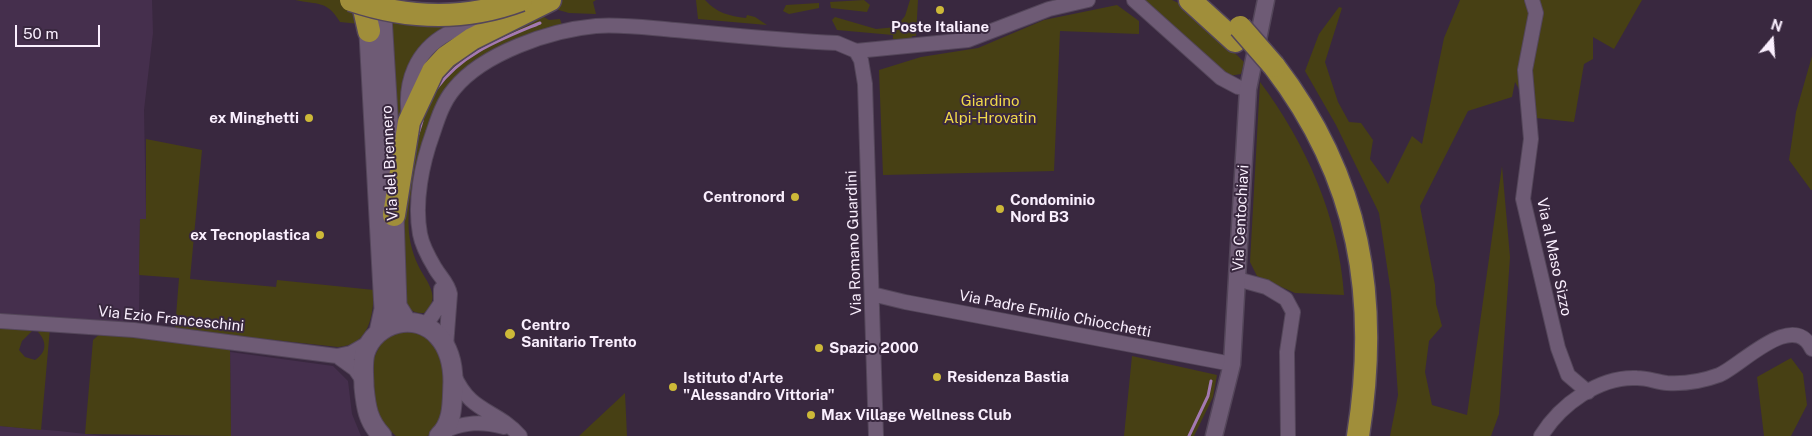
<!DOCTYPE html>
<style>
body{margin:0}
#map{position:relative;width:1812px;height:436px;overflow:hidden;background:#39283f;font-family:"Public Sans",sans-serif}
canvas{display:block}
.north{position:absolute;left:1747px;top:15px;width:50px;height:50px;-webkit-text-stroke:4px #39283f;paint-order:stroke;rotate:18deg;font-size:14px;font-weight:700;line-height:20px;text-align:center;color:#faeffe}
.north::after{content:'';display:block;margin:auto;width:18px;height:22px;background:#faeffe;clip-path:polygon(50% 0,100% 100%,50% 72%,0 100%)}
.scale{position:absolute;left:15px;top:25px;width:85px;height:22px;box-sizing:border-box;border:2px solid #faeffe;border-top:0;padding-left:6px;font-size:15px;line-height:18px;white-space:nowrap;color:#faeffe;-webkit-text-stroke:4px #39283f;paint-order:stroke}
</style>
<div id="map">
<canvas width="1812" height="436"></canvas>
<div class="north">N</div>
<div class="scale">50 m</div>
</div>
<script>
const ctx = document.querySelector('canvas').getContext('2d');
ctx.lineJoin = 'round';
function fillPath(path, color) { ctx.fillStyle = color; ctx.fill(path, 'evenodd'); }
function stroke(path, color, width, dash) { ctx.strokeStyle = color; ctx.lineWidth = width; ctx.lineCap = dash ? 'butt' : 'round'; ctx.setLineDash(dash || []); ctx.stroke(path); }
function write(font, color, halo, rows, align = 'center') {
  ctx.font = font + ' "Public Sans",sans-serif'; ctx.lineWidth = 4; ctx.setLineDash([]); ctx.textBaseline = 'middle'; ctx.strokeStyle = halo; ctx.fillStyle = color; for (const [text, x, y, turn = 0] of rows) {
    ctx.save(); ctx.translate(x, y); ctx.rotate((+turn || 0) * Math.PI / 180); ctx.textAlign = isNaN(turn) ? turn : align; if (halo) ctx.strokeText(text, 0, 0); ctx.fillText(text, 0, 0); ctx.restore();
  }
}
const built = new Path2D(`
 M0,0h152l1,33 -9,77 2,109h-6l-1,103 -139,-4z
 M230,352l103,14 15,15 4,33 9,22h-130z
 M0,426l59,5 45,5h-104z`);
const green = new Path2D(`
 M295,0h45l17,7 3,17 -20,-2c-13,-22 -22,-17 -45,-22z
 M563,0h33l-3,2 3,12 -27,-1 -21,-6z
 M696,0h9c12,13 24,16 41,18l1,-3 8,2 12,8 -69,-6z
 M864,0l6,5 -3,7 -36,-4 -1,-6z
 M910,0h8l-2,36h-4v3h-19v-4l-56,-5 -5,-10 3,-3 41,12 20,-2 9,-11z
 M1145,0h27l17,8 55,54 -3,12 -12,2 -6,-2z
 M1460,0h182l-28,49 -21,-12v22l-9,5 -10,58 -38,-4 -21,-36 -3,15 -44,14 -48,95 15,79 1,19 6,22 -13,15 -4,31 7,33 35,10 35,-249 8,91 -11,157 -8,22h-101l8,-41 -7,-102 -12,-80 -43,-88 -31,-54 14,-37 20,-27 3,1 -17,54 13,40 11,20 12,1 12,17 -3,19 18,25 24,-48 10,8 22,-106z
 M819,3v5l-30,6 -6,-3 3,-6z
 M1117,5l22,16v13l-79,-3 -6,140 -171,4 -4,-105 42,-13 57,-9 66,-28z
 M537,13l12,7 11,-1 2,6 -101,47 -12,14 -35,94c-7,30 -9,57 4,85 4,9 12,18 14,28 2,8 -2,15 -8,20 -12,1 -16,-5 -21,-15v-110l4,-38 35,-81z
 M388,16l78,3 -39,25 -28,106z
 M1812,56v134h-1l-22,-30 7,-48z
 M1260,82c46,61 79,136 84,213l-49,-2 -38,-17 -7,-14z
 M146,139l56,11 -12,129 86,8 1,-7 97,10c-1,25 -4,55 -36,57l-163,-18 4,-51 -40,-3 1,-56h6z
 M0,325l29,1 3,5 -10,10 -3,9 6,7 10,3c12,-8 12,-18 3,-28l4,-5 8,1 -9,102 -41,-4z
 M396,331h24l23,22 4,53 -15,27 -5,3h-31l-16,-15 -5,-16 -2,-45 10,-21z
 M102,332l128,16 1,88 -146,-2 8,-94z
 M1132,356l85,19 -4,22 -19,39h-70z
 M1791,358l12,16 4,31 -16,31h-27l-7,-59z
 M625,393l2,43h-48z`);
const stream = new Path2D(`
 M437,88c25,-35 65,-49 103,-65
 M418,134l4,-13
 M1189,436l19,-40 3,-15`);
const minor = new Path2D(`
 M1134,0l87,78 17,9 10,2
 M1532,0l4,13 -11,57 6,69 -8,60 35,149 10,27 20,17
 M856,51l5,9 4,24 11,352
 M409,116c-5,-34 7,-65 38,-82 11,-6 25,-11 34,-19
 M1237,279l29,8 20,12 7,13 -6,40 1,84
 M872,294l33,8 327,62
 M0,321l134,9 203,26 14,-3 19,-11
 M425,326l16,-23v-14
 M446,346l4,-52c-2,-11 -10,-17 -15,-26 -6,-10 -13,-23 -15,-34 -6,-32 2,-71 13,-101 5,-15 10,-31 21,-44 29,-36 97,-59 142,-63 26,-2 53,2 79,4 54,5 108,11 162,13l19,8 112,-11 81,-31 39,-9
 M337,356l18,13 9,13
 M454,375c17,39 41,33 66,61
 M444,431c21,-9 38,-10 60,-4
 M1541,436c19,-31 58,-60 96,-58 10,0 20,4 30,5 18,1 36,-2 52,-8 22,-9 74,-66 93,-26`);
const tertiary = new Path2D(`
 M1214,436l18,-72 16,-275 18,-89`);
const secondary = new Path2D(`
 M381,0l13,215 3,91 10,16
 M368,16l16,293 -5,23
 M382,436c-14,-15 -16,-28 -18,-49 0,-10 -2,-23 1,-34 10,-31 51,-42 73,-17 11,12 15,30 15,46 -1,19 1,40 -14,54`);
const trunk = new Path2D(`
 M362,0l7,31
 M1190,0l45,41
 M1274,66c86,112 106,232 84,370
 M394,215l15,-93 24,-51 13,-14 26,-18 78,-39`);
const trunkBridge = new Path2D(`
 M351,0c57,19 114,21 170,0
 M1240,27l34,39`);
const markers = [
 [940,10,5,"#cdb938"],
 [309,118,5,"#cdb938"],
 [795,197,5,"#cdb938"],
 [1000,209,5,"#cdb938"],
 [320,235,5,"#cdb938"],
 [510,334,6,"#cdb938"],
 [819,348,5,"#cdb938"],
 [937,377,5,"#cdb938"],
 [673,387,5,"#cdb938"],
 [811,415,5,"#cdb938"]
];
const poiNames = [
 ["Poste Italiane",940,27,"center"],
 ["ex Minghetti",299,118,"right"],
 ["Centronord",785,197,"right"],
 ["Condominio",1010,200],
 ["Nord B3",1010,217],
 ["ex Tecnoplastica",310,235,"right"],
 ["Centro",521,325],
 ["Sanitario Trento",521,342],
 ["Spazio 2000",829,348],
 ["Residenza Bastia",947,377],
 ["Istituto d'Arte",683,378],
 ["\"Alessandro Vittoria\"",683,395],
 ["Max Village Wellness Club",821,415]
];
const parkNames = [
 ["Giardino",990,101],
 ["Alpi-Hrovatin",990,118]
];
const streetNames = [
 ["Via del Brennero",390,163,-93],
 ["Via Centochiavi",1241,218,-87],
 ["Via Romano Guardini",854,243,-92],
 ["Via al Maso Sizzo",1554,257,78],
 ["Via Padre Emilio Chiocchetti",1055,314,11],
 ["Via Ezio Franceschini",171,319,6]
];
fillPath(built, '#452f4d');
fillPath(green, '#474014');
stroke(stream, '#a379b1', 3);
stroke(minor, '#54465a', 16);
stroke(tertiary, '#54465a', 19);
stroke(secondary, '#54465a', 21);
stroke(trunk, '#54465a', 25);
stroke(minor, '#6e5b75', 14);
stroke(tertiary, '#6e5b75', 16);
stroke(secondary, '#6e5b75', 19);
stroke(trunk, '#a08e3a', 22);
stroke(trunkBridge, '#54465a', 25, []);
stroke(trunkBridge, '#a08e3a', 22);
for (const [x, y, r, color] of markers) { const dot = new Path2D(); dot.arc(x, y, r, 0, 2 * Math.PI); ctx.fillStyle = color; ctx.fill(dot); stroke(dot, '#39283f', 2); }
write('bold 15px', '#faeffe', '#39283f', poiNames, 'left');
write('15px', '#f0d949', '#39283f', parkNames);
write('15px', '#faeffe', '#39283f', streetNames);
</script>
